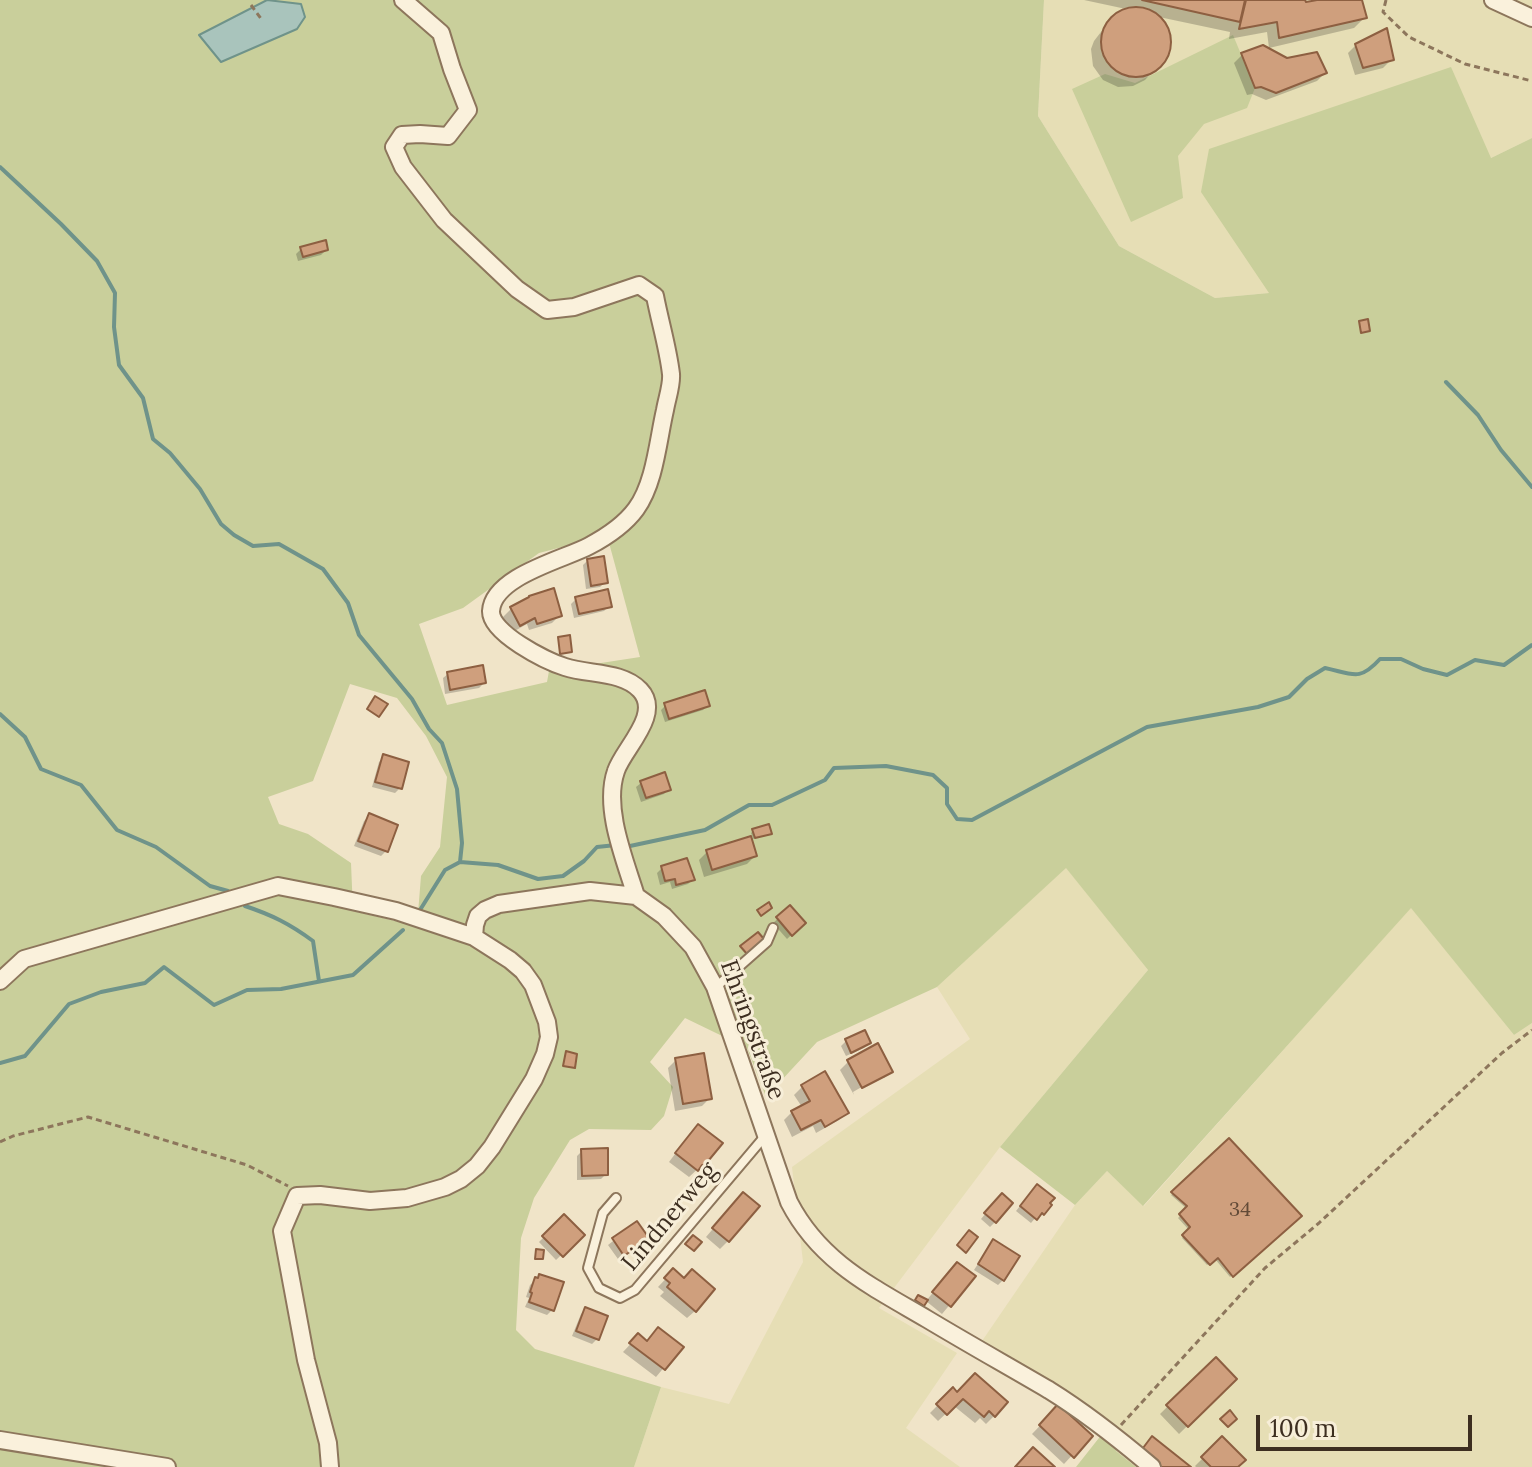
<!DOCTYPE html>
<meta charset="utf-8">
<style>
body{margin:0}
#map{position:relative;width:1532px;height:1467px;overflow:hidden;background:#f0e4c8;font-family:Lora,serif}
canvas{display:block}
.scale{position:absolute;left:1256px;top:1415px;width:216px;height:36px;box-sizing:border-box;border:4px solid #3d2e20;border-top:0;padding-left:10px;font-size:24px;line-height:28px;white-space:nowrap;color:#3d2e20;-webkit-text-stroke:6px #f7eed8;paint-order:stroke}
</style>
<div id="map">
<canvas width="1532" height="1467"></canvas>
<div class="scale">100 m</div>
</div>
<script>
const ctx = document.querySelector('canvas').getContext('2d');
ctx.lineJoin = 'round';
function fillPath(path, color) { ctx.fillStyle = color; ctx.fill(path, 'evenodd'); }
function stroke(path, color, width, dash) { ctx.strokeStyle = color; ctx.lineWidth = width; ctx.lineCap = dash ? 'butt' : 'round'; ctx.setLineDash(dash || []); ctx.stroke(path); }
function write(font, color, halo, rows, align = 'center') {
  ctx.font = font + ' Lora,serif'; ctx.lineWidth = 6; ctx.setLineDash([]); ctx.textBaseline = 'middle'; ctx.strokeStyle = halo; ctx.fillStyle = color; for (const [text, x, y, turn = 0] of rows) {
    ctx.save(); ctx.translate(x, y); ctx.rotate((+turn || 0) * Math.PI / 180); ctx.textAlign = isNaN(turn) ? turn : align; if (halo) ctx.strokeText(text, 0, 0); ctx.fillText(text, 0, 0); ctx.restore();
  }
}
const farmland = new Path2D(`
 M1044,0h488v138l-41,20 -222,135 -54,5 -96,-52 -81,-130z
 M1066,867l82,103 -148,177 -121,161 78,45 -51,75 54,39h-326l27,-80 68,17 74,-142 -11,-95 178,-128 -33,-52z
 M1411,907l103,128 18,-12v444h-396l-20,-16 -6,-27 -128,-83 93,-136 32,-34 37,35z`);
const green = new Path2D(`
 M0,0h1044l-6,116 81,130 96,52 54,-5 -68,-101 8,-43 242,-82 40,91 41,-20v885l-18,12 -103,-127 -268,298 -36,-35 -32,34 -75,-58 148,-177 -82,-102 -129,119 -120,55 -51,55 -19,-49 -62,-30 -35,44 23,25 -9,29 -13,14 -62,-1 -19,11 -36,58 -13,40 -5,92 19,19 126,38 -27,80h-634zM605,528l35,129 -91,14 -2,11 -100,23 -28,-81 44,-16 76,-55 35,-9zM350,684l47,14 29,38 21,41 -7,70 -19,29 -4,50 -64,-15 -2,-48 -43,-29 -29,-10 -11,-27 45,-16z
 M1233,35l22,53 -8,20 -43,16 -26,32 5,42 -52,24 -59,-133 33,-15 30,9z
 M1110,1424l6,27 20,16h-60z`);
const water = new Path2D(`
 M267,0l34,4 4,13 -8,12 -76,33 -22,-27z`);
const shadow = new Path2D(`
 M1084,0h159l-2,7 8,-7h54l1,4 23,-4h33l5,17 -11,11 -85,20 -2,-16 -38,7 1,-7 -71,-15 9,16v16l-2,8 -21,23 -12,6 -15,1 -15,-7 -10,-14 -2,-17 3,-8 10,-13 12,-12 10,-7z
 M1356,45l35,15 -8,8 -28,7 -7,-22z
 M1242,55l45,5 38,13 -8,8 -51,19 -14,-6 -5,1 -13,-32z
 M301,249l25,1 -5,5 -23,6 -2,-7z
 M588,560l17,22 -5,5 -14,2 -3,-24z
 M576,599l33,7 -5,5 -30,7 -3,-14z
 M511,609l49,6 -8,8 -23,7 -2,-6 -16,9 -8,-16z
 M448,674l36,9 -5,5 -34,6 -2,-16z
 M666,705h42l-5,5 -38,12 -4,-12z
 M384,757l16,31 -5,5 -23,-6 7,-25z
 M641,783l27,6 -4,5 -23,8 -5,-15z
 M369,816l27,10 -10,25 -5,5 -27,-10 10,-25z
 M753,831l16,2 -19,7 5,16 -8,8 -43,13 -5,-17 8,-8 46,-14 -2,-5z
 M662,868l31,11 -5,5 -16,5 -2,-7 -10,3 -3,-12z
 M790,908l14,15 -17,16 -14,-16z
 M846,1041l23,2 -5,5 -18,8 -5,-10z
 M676,1060l34,38 -8,8 -27,5 -7,-43z
 M848,1062l43,9 -7,7v-4l-31,18 1,3 -14,-25z
 M802,1087l44,25 -7,8 -23,13 -3,-7 -21,11 -8,-17 8,-8 10,-5 -8,-12z
 M690,1134l12,31 -13,12 -20,-15z
 M1229,1140l70,76 -69,61 -15,-18 -8,6 -25,-27 7,-8 -11,-12 9,-9 -16,-14z
 M582,1151l24,23 -5,5 -24,1v-24z
 M1032,1191l18,15 -12,13 -2,-2 -5,6 -15,-12z
 M997,1200l-2,22 -5,5 -9,-8z
 M735,1203l-7,38 -8,8 -14,-12z
 M564,1217l18,18 -26,25 -17,-18z
 M636,1223l6,19 -24,17 -10,-14z
 M989,1247l14,33 -5,5 -24,-15z
 M673,1271l22,40 -8,7 -27,-22 4,-4 -6,-5z
 M950,1272l23,5 -31,37 -16,-13z
 M540,1276l12,34 -5,5 -22,-8 4,-9 -3,-1 4,-12z
 M586,1309l11,30 -5,5 -20,-8 9,-22z
 M638,1336l8,7 35,4 -25,30 -33,-25z
 M1216,1359l19,20 -56,55 -19,-20z
 M975,1375l19,41 -8,8 -6,-6 -5,5 -21,-17 -16,15 -8,-8 23,-23 4,4z
 M1058,1407l32,29 -26,28 -32,-30z
 M1222,1439l14,28h-40l-1,-1z`);
const stream = new Path2D(`
 M0,167l61,57 36,37 18,32 -1,34 5,38 24,33 10,41 17,14 30,36 21,35 13,11 19,11 26,-2 44,25 25,34 11,32 53,64 17,30 13,14 15,46 5,54 -2,19
 M1446,382l32,33 23,35 31,37
 M0,714l25,23 16,32 40,16 36,45 39,17 54,39 18,5
 M625,845l5,1 75,-16 44,-25h23l53,-25 9,-12 52,-2 47,9 14,13v16l10,15 15,1 175,-93 111,-20 31,-10 18,-18 18,-11c28,6 34,14 55,-9h21l22,10 24,6 28,-15 29,5 28,-20
 M245,906c27,9 45,18 68,35l6,40
 M420,910l25,-40 15,-8 38,3 40,14 25,-3 21,-15 13,-14 19,-2
 M0,1063l25,-7 44,-52 32,-12 44,-9 19,-16 50,38 33,-15 34,-1 72,-14 50,-45`);
const building = new Path2D(`
 M1142,0h103l-5,22z
 M1246,0h59l1,2 11,-2h45l5,18 -88,20 -2,-16 -38,7z
 M1101 42a35 35 0 1 1 70 0a35 35 0 1 1-70 0Z
 M1387,28l7,32 -31,8 -8,-24z
 M1263,45l24,13 30,-6 10,21 -51,20 -15,-6 -6,1 -14,-35z
 M326,240l2,10 -25,7 -3,-10z
 M1368,319l2,12 -9,2 -2,-12z
 M604,556l4,27 -17,3 -4,-27z
 M554,588l8,28 -25,8 -2,-6 -15,8 -10,-19 19,-10v-1z
 M608,589l4,18 -33,7 -4,-17z
 M570,635l2,17 -12,2 -2,-17z
 M483,665l3,18 -36,7 -3,-18z
 M705,690l5,16 -41,13 -5,-16z
 M375,696l13,8 -9,13 -12,-8z
 M383,754l26,8 -7,27 -27,-7z
 M665,772l6,18 -25,8 -6,-17z
 M369,813l29,12 -10,27 -30,-11z
 M769,824l3,10 -17,4 -3,-9z
 M751,836l6,20 -45,14 -6,-20z
 M687,858l8,22 -19,5 -1,-6 -10,2 -4,-15z
 M769,902l3,6 -11,8 -4,-6z
 M790,905l16,18 -14,13 -16,-19z
 M758,932l6,7 -17,15 -7,-8z
 M865,1030l6,13 -20,10 -6,-14z
 M878,1043l15,29 -31,16 -15,-28z
 M566,1051l11,3 -2,14 -12,-2z
 M704,1053l8,46 -29,5 -8,-46z
 M825,1071l24,42 -24,14 -4,-7 -20,10 -10,-19 19,-10 -9,-16z
 M698,1124l25,19 -19,23 -2,-1 -4,6 -23,-18z
 M1229,1138l73,78 -69,61 -15,-19 -8,7 -28,-30 8,-8 -11,-13 8,-8 -16,-14z
 M608,1148v27l-26,1 -1,-27z
 M1037,1184l18,14 -5,5 2,2 -8,10 -2,-2 -5,7 -17,-14z
 M743,1192l17,14 -31,36 -17,-14z
 M1002,1193l11,10 -17,20 -12,-10z
 M564,1214l21,21 -22,22 -21,-21z
 M637,1221l12,17 -25,18 -12,-18z
 M969,1230l9,7 -12,16 -9,-8z
 M693,1235l9,7 -8,9 -9,-7z
 M993,1239l27,17 -16,25 -26,-17z
 M536,1249l8,1 -1,9h-8z
 M957,1262l19,14 -25,31 -19,-15z
 M673,1268l11,10 8,-9 23,20 -19,23 -29,-25 3,-4 -6,-5z
 M539,1274l25,8 -10,29 -25,-9 3,-9 -2,-1 5,-15 3,1z
 M918,1295l10,5 -4,6 -9,-6z
 M585,1307l23,9 -9,24 -23,-9z
 M658,1327l26,20 -19,23 -36,-27 9,-10 9,8z
 M1216,1357l21,22 -49,48 -22,-22z
 M975,1373l33,29 -13,15 -6,-6 -5,6 -21,-18 -16,16 -11,-11 17,-17 4,5z
 M1058,1404l35,32 -19,22 -35,-33z
 M1230,1410l7,9 -9,8 -8,-8z
 M1152,1436l39,31h-32l-19,-15z
 M1222,1436l24,24 -8,7h-27l-10,-10z
 M1033,1447l22,20h-40z`);
const path = new Path2D(`
 M1386,0l-3,12 26,25 56,27 67,17
 M251,5l11,15
 M0,1142l13,-6 75,-19 159,48 41,21
 M1121,1425l144,-157 54,-45 183,-170 30,-23`);
const service = new Path2D(`
 M716,987l51,-45 6,-14
 M616,1198l-13,15 -15,55 11,20 21,10 15,-8 130,-154`);
const minor = new Path2D(`
 M403,0l38,33 11,36 16,41 -20,26 -28,-2 -18,1 -8,12 9,20 41,53 73,69 30,21 27,-3 65,-22 16,11c5,26 13,52 16,78 1,11 -4,24 -6,36 -7,30 -10,73 -29,99 -11,15 -30,28 -47,37 -24,13 -96,30 -98,65 -1,22 55,50 74,56 24,8 57,4 75,23 23,24 -17,59 -24,81 -13,37 9,89 20,125
 M1493,0l39,18
 M474,937l1,-12 3,-9 7,-6 14,-6 91,-13 46,5 28,20 29,31 22,40 74,215c31,60 82,84 138,117 40,24 81,47 122,71 37,23 70,49 103,77
 M0,981l24,-22 254,-73 56,11 62,14 78,26 36,23 13,11 10,14 14,37 2,15 -4,17 -11,25 -42,68 -15,19 -16,13 -16,8 -38,11 -37,3 -50,-6 -23,1 -15,35 24,129 22,83 2,24
 M0,1440l167,27`);
const numberNames = [
 ["34",1240,1210]
];
const streetNames = [
 ["Ehringstraße",752,1030,70],
 ["Lindnerweg",670,1217,-50]
];
fillPath(farmland, '#e6deb5');
fillPath(green, '#c9cf9b');
fillPath(water, '#a9c4bc');
stroke(water, '#6f938a', 2);
fillPath(shadow, '#0003');
stroke(stream, '#6f938a', 4);
fillPath(building, '#cf9f7d');
stroke(building, '#8d5f41', 2);
stroke(service, '#8d765c', 12);
stroke(minor, '#8d765c', 20);
stroke(path, '#8d765c', 3, [6, 4]);
stroke(service, '#faf1dc', 8);
stroke(minor, '#faf1dc', 16);
write('20px', '#624a37', null, numberNames);
write('24px', '#3d2e20', '#f7eed8', streetNames);
</script>
